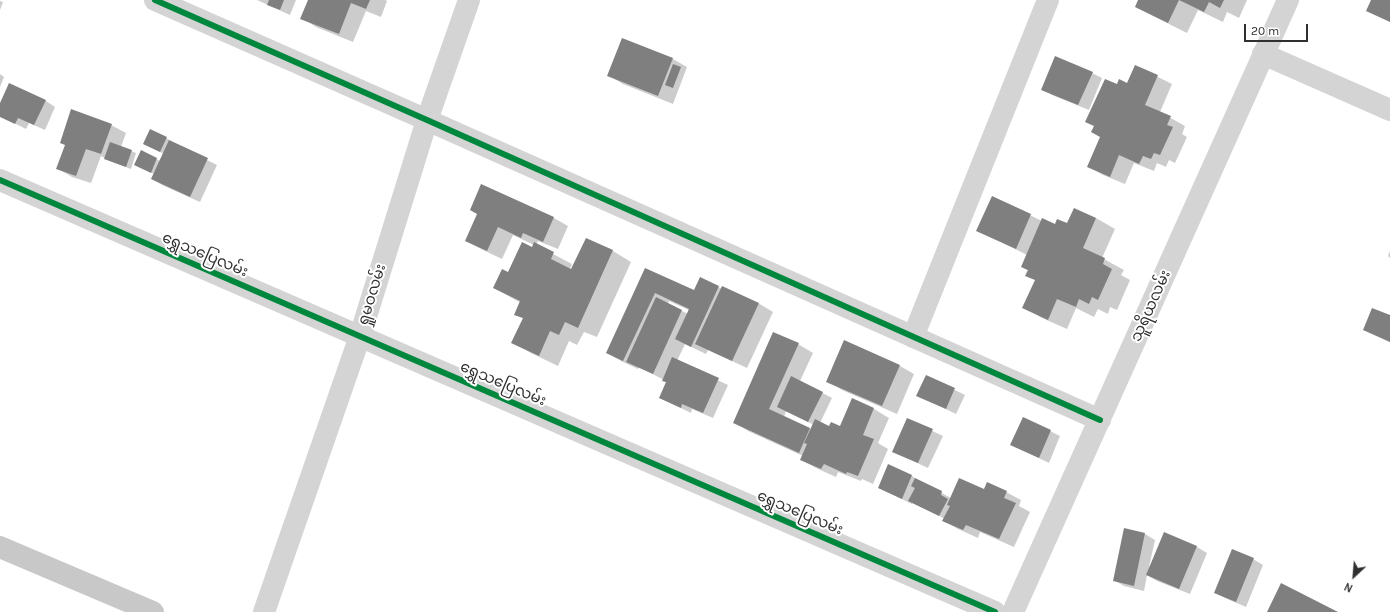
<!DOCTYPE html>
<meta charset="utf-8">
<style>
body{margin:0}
#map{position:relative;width:1390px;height:612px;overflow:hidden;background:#fff;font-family:Karla,sans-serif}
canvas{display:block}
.north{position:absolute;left:1334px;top:556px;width:40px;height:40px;-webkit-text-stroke:3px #fff;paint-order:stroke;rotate:206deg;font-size:11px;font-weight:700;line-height:16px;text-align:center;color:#303030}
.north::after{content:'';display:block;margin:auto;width:14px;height:18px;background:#303030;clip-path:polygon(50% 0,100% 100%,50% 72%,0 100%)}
.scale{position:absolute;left:1244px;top:24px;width:64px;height:18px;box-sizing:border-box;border:2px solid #303030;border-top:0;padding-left:5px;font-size:12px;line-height:14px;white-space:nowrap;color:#303030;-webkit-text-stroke:3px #fff;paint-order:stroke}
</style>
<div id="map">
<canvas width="1390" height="612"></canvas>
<div class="north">N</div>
<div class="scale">20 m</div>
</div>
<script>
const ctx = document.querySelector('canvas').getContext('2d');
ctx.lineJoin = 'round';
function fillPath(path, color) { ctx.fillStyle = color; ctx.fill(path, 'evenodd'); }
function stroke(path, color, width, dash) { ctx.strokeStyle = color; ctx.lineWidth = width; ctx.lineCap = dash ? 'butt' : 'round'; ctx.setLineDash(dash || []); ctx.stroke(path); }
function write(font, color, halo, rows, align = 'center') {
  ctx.font = font + ' Karla,"Noto Sans Myanmar",sans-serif'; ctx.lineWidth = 4; ctx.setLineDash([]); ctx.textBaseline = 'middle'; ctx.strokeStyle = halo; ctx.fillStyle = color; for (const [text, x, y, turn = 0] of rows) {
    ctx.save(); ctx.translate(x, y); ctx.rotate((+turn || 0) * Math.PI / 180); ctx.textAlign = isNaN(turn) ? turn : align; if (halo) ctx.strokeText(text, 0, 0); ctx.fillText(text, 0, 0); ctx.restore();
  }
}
const shadow = new Path2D(`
 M257,0h39l-6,15z
 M309,0h76l2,1 -6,16 -15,-6 -13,31 -37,-15 -14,-9z
 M1139,0h108l-8,18 -12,-6 -4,10 -25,-12 -11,23 -32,-16 -19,-10z
 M0,1l3,1 -3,8z
 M623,39l50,20 14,8 -14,37 -50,-20 -15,-9z
 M1136,66l36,18 -12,28 25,14 -3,8 5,3 -12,26 -6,-3 -3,7 -9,-4 -3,8 -20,-8 -9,21 -22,-9 -15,-9 13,-29 16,-51 11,-2z
 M1092,73l10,5 -13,32 -37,-15 -10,-6z
 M0,74l4,3 -4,10z
 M46,101l9,6 -10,23 -16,-7 -3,6 -26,-13v-10z
 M111,125l15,8 -5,14 15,6 -5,16 -21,-8 -9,-5 -10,27 -19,-6 -15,-9z
 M166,138l5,3v1l46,23 -17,37 -38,-17 -10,-6 2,-5 -14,-7 1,-16 19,10 4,-7 -20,-10z
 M482,185l72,33 14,8 -10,23 -20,-8 -2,4 36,19 -2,5 2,1 14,-31 27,12 18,11 -34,75 -13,-5 -7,13 -8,-4 -11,25 -27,-13 -18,-10 11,-24 -9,-5 6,-11 -27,-15 39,-40 1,-3 -21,-10 -11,24 -21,-10 -15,-8 12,-27z
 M993,197l49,24 13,4h12l7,-16 22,9 19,11 -13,29 22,12 -3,5 9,5 -13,30 -7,-3 -2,7 -10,-5 -4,8 -18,-9 -9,21 -25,-11 -18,-11 12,-27 -9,-5 2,-4 -7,-4 5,-12 -50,-25z
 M1390,251v7l-2,-2z
 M645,269l49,23 24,-5 40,16 15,9 -26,56 -39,-18 -2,4 -21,-10 -8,17 51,24 -15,33 -21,-9 -1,4 -31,-15 7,-15 -3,-3 -25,-13 -1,2 -17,-8 -14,-8zM669,301l20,9 -1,4 -20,-10z
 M1390,316v26l-26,-12z
 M798,344l15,9 -13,28 32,17 -12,25 9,4 12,1 12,-28 21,9 15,9 -11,25 10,6 -15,35 -11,-5 -1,2 -23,-9 -2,5 -20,-9 -14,-8 1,-4 -55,-25 -14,-9zM786,411l28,14 -2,5 -28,-13z
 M900,366l14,8 -17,40 -55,-24 -15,-9z
 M927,376l38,19 -9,19 -39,-19z
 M907,419l36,17 -15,32 -35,-16z
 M1050,431l10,5 -11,27 -37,-18z
 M889,466l23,10 9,6 30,16 33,-8 22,2 15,8 -2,6 11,6 -16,35 -34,-15 -2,6 -20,-9 -14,-8 1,-2 -32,-17 -1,2 -33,-16z
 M1125,530l20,4 10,6 -6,27h1l14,-34 33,14 10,6 -17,41 -33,-13 -10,-6 -3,16 -20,-5 -10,-6z
 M1253,559l10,6 -17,42 -21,-9 -10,-6z`);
const building = new Path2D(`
 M269,0h15l-4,10 -13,-5z
 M308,0h62l-4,9 -15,-6 -12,31 -39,-15z
 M1138,0h41l-11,23 -33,-16z
 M1179,0h45l-4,8 -11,-6 -5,10z
 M1371,0h19v22l-24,-11z
 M622,38l51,20 -15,38 -51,-20z
 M1055,56l38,16 -15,33 -37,-15z
 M673,64l8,3 -8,21 -8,-3z
 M1135,65l23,10 -13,30 26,11 -4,9 6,2 -13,28 -6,-2 -3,6 -8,-3 -4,8 -20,-9 -9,22 -23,-10 13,-30 -9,-5 3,-6 -9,-4 20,-43 12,5 2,-5 8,4z
 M9,83l37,17 -12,25 -16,-7 -3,6 -15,-7v-14z
 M71,109l41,15 -11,30 -15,-5 -10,27 -20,-7 9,-24 -5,-2z
 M150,129l17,8 -7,15 -17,-8z
 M169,140l39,18 -18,39 -39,-18z
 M110,142l22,8 -6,17 -22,-8z
 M141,150l16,8 -6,15 -17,-8z
 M481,184l73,33 -11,25 -20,-9 -2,5 -23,-11 -11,24 -22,-10 12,-27 -7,-4z
 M992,196l39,18 -15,35 -40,-18z
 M1074,208l22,10 -13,30 22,10 -2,6 9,5 -14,31 -6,-3 -3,7 -10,-5 -3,8 -19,-8 -9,21 -26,-12 13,-28 -10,-4 3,-6 -7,-3 21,-49 13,6 2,-5 10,4z
 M586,238l27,12 -35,78 -13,-6 -6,13 -9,-4 -11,25 -28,-13 12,-25 -9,-3 6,-14 -27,-13 9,-19 6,3 14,-30 10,5 2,-5 20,10 -3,7 20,10z
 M645,268l49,22 6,-13 19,9 -28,61 -16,-8 14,-30 -34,-16 -32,68 -17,-8z
 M722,286l37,17 -27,58 -37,-17z
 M656,297l26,13 -29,64 -27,-12z
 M1372,308l18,7v27l-27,-12z
 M773,332l26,11 -30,66 41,19 -11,25 -66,-30z
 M844,340l56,25 -18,41 -56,-24z
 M672,357l47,21 -16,35 -21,-9 -1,4 -22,-10 7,-16 -4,-1z
 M926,375l29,13 -9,21 -30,-13z
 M791,376l32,16 -15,30 -31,-15z
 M852,398l22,10 -11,27 11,4 -16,37 -11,-4 -1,2 -22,-10 -3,5 -21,-9 7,-16 -3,-1 11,-24 14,7 2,-4 9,4z
 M1023,417l28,13 -12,28 -29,-13z
 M907,418l26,11 -15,34 -26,-11z
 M888,464l24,11 -10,24 -24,-11z
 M915,478l27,13 -1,4 7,4 -9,17 -31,-15 7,-13 -4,-2z
 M959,478l25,11 3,-7 20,9 -3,7 12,5 -17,36 -33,-14 -3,5 -21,-9 8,-15 -3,-1z
 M1124,528l21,5 -11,53 -21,-5z
 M1164,532l33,14 -18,43 -33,-14z
 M1232,549l22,9 -18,44 -22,-9z
 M1281,583l57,29h-71z`);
const minor = new Path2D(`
 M155,0l272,120 673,300
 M1263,54l127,56
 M0,180l995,432
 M913,337l135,-337`);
const tertiary = new Path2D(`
 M264,612l96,-276 67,-216 42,-120
 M1013,612l275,-612`);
const primary = new Path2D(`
 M0,547l153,65`);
const cycleway = new Path2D(`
 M155,0l272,120 673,300
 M0,180l995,432`);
const streetNames = [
 ["ရွှေသပြေလမ်း",205,255,23],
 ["ရှုမဝလမ်း",372,295,-73],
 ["သူရိယလမ်း",1151,306,-66],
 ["ရွှေသပြေလမ်း",503,384,23],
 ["ရွှေသပြေလမ်း",800,513,23]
];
fillPath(shadow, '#0003');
fillPath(building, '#7f7f7f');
stroke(minor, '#d4d4d4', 22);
stroke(tertiary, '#d4d4d4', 22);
stroke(primary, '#c8c8c8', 22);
stroke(cycleway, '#00873e', 6);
write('15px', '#303030', '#fff', streetNames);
</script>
